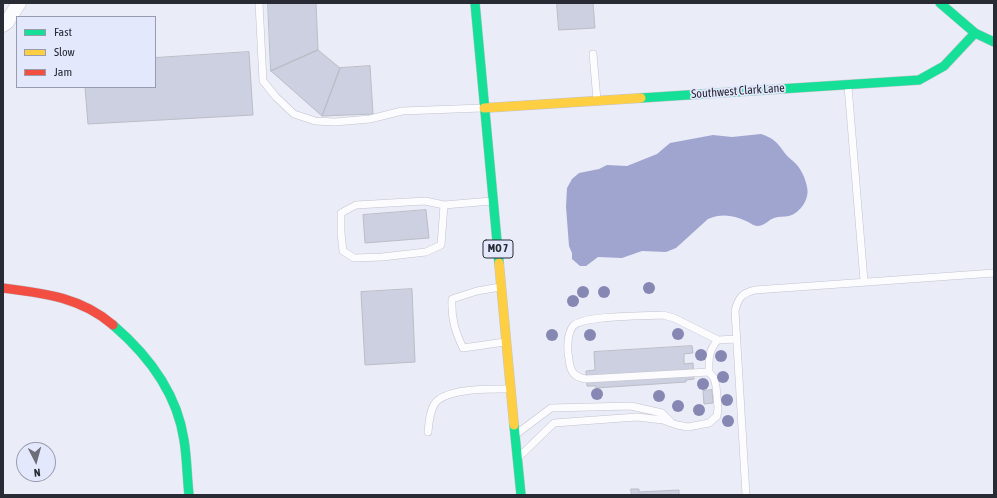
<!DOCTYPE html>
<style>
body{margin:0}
#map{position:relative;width:997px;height:498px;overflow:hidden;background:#eaecf7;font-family:"Asap Condensed",sans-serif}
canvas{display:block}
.frame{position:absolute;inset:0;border:4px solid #282a34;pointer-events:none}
.legend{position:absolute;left:16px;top:16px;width:140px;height:72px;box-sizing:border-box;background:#e4e8fd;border:1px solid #999cad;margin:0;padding:5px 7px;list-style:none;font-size:12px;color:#282a34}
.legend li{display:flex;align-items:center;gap:8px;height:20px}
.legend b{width:20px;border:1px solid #999cad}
.north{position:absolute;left:16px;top:442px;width:40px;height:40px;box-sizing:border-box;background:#e4e8fd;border:1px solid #999cad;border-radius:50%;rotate:174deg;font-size:11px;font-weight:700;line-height:16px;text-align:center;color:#282a34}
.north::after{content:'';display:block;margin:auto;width:14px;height:18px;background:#6c6e78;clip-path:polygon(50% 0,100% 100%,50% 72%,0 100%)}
</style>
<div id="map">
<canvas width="997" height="498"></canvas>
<div class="frame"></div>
<ul class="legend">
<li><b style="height:5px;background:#16e098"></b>Fast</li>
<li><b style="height:5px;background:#ffcf43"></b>Slow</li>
<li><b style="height:5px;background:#f24e42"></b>Jam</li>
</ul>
<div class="north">N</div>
</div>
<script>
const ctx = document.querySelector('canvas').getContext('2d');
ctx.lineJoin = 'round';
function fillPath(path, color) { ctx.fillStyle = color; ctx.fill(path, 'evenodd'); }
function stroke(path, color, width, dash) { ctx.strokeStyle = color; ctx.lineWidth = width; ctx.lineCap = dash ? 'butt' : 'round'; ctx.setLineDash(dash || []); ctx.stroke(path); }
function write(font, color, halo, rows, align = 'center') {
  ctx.font = font + ' "Asap Condensed",sans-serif'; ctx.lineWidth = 3.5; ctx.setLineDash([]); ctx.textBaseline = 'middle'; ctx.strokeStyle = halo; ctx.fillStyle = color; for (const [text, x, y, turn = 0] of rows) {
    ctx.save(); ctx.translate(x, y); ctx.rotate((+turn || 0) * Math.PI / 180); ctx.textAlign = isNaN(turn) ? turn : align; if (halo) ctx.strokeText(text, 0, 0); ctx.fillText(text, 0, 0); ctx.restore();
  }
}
const water = new Path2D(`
 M761,134c21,7 17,15 32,27 8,7 12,16 14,26 3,12 -7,26 -18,29 -5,1 -10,0 -15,2 -6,2 -9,8 -17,8 -3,0 -8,-4 -11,-5 -12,-6 -25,-8 -38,-2l-32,29 -10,4 -24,-1 -20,7 -24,-1 -12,9h-6l-8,-7v-6l-3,-7 -3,-39 1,-19 5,-9 7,-6 20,-4 8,-4 20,1 30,-12 13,-11 43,-8 19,2z`);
const building = new Path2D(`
 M268,3h48l2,47 -47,21z
 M557,3h36l2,25 -36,2z
 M318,50l22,18 -18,48 -51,-45z
 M249,52l4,63 -165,9 -3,-37h70v-29z
 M370,66l3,48 -51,2 18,-48z
 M426,210l3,28 -64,5 -2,-28z
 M412,289l3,73 -50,3 -4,-73z
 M692,346l1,7 -9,1v10l9,-1 1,16 -8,1v2l-90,6v-2h-9l-1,-15 9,-1 -1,-18z
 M712,390l1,13 -9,1 -1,-13z
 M631,489h8v3l40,-2v5h-47z`);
const lane = new Path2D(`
 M259,3l4,78 13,16 18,17 21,7 20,1 35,-3 32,-8 80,-3
 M593,54l4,46
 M848,86l16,195
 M444,205l-3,40 -15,7 -44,5 -28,1 -11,-7 -2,-18v-20l15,-8 69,-4 19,4 47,-4
 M500,287l-23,4 -25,8c-1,19 3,32 11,49l42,-6
 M709,372l-123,7c-12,-2 -16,-7 -17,-20 -2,-9 -2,-25 4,-33 10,-11 73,-10 90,-11l11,3 44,22 18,-1
 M428,432c1,-10 2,-26 10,-32 16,-12 53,-11 71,-11
 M519,432l32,-24 80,-2 31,7 8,8
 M521,455l33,-32 83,-6 26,3 14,5 11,2 21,-4 8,-7 1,-8 -2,-22 -2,-8 -5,-6c0,-14 -1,-21 9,-32
 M746,495l-11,-184c3,-13 7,-18 20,-21l239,-17`);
const street = new Path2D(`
 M3,25l4,-3 12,-19`);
const fast = new Path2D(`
 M475,3l24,260
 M940,3l35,30 19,9
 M641,98l278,-18 25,-14 31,-33
 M113,325c35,30 64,68 71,115 3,18 3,37 5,55
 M514,425l7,70`);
const slow = new Path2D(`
 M484,108l157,-10
 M499,263l15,162`);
const jam = new Path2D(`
 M3,288c40,5 78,9 110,37`);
const trees = [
 [649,288],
 [583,292],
 [604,292],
 [573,301],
 [678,334],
 [552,335],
 [590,335],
 [701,355],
 [721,356],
 [723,377],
 [703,384],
 [597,394],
 [659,396],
 [727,400],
 [678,406],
 [699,410],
 [728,421]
];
const shields = [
 [498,249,30]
];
const shieldNames = [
 ["MO 7",498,249]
];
const streetNames = [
 ["Southwest Clark Lane",738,91,-4]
];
fillPath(water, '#a0a5d0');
fillPath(building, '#cdd0e0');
stroke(building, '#babcc6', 1);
stroke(lane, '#c1c3cd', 8);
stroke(street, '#c1c3cd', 15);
stroke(fast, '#c1c3cd', 10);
stroke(slow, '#c1c3cd', 10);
stroke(jam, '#c1c3cd', 10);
stroke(lane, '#fcfcfe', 7);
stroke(street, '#fcfcfe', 14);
stroke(fast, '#16e098', 9);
stroke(slow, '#ffcf43', 9);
stroke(jam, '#f24e42', 9);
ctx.fillStyle = '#8688b3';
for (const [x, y] of trees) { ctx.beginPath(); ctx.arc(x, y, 6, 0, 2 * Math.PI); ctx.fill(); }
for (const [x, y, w] of shields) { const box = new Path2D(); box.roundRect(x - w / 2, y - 9, w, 18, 3); ctx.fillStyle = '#e4e8fd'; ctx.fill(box); stroke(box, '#282a34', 1); }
write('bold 11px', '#282a34', null, shieldNames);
write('12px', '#282a34', '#e4e8fd', streetNames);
</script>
